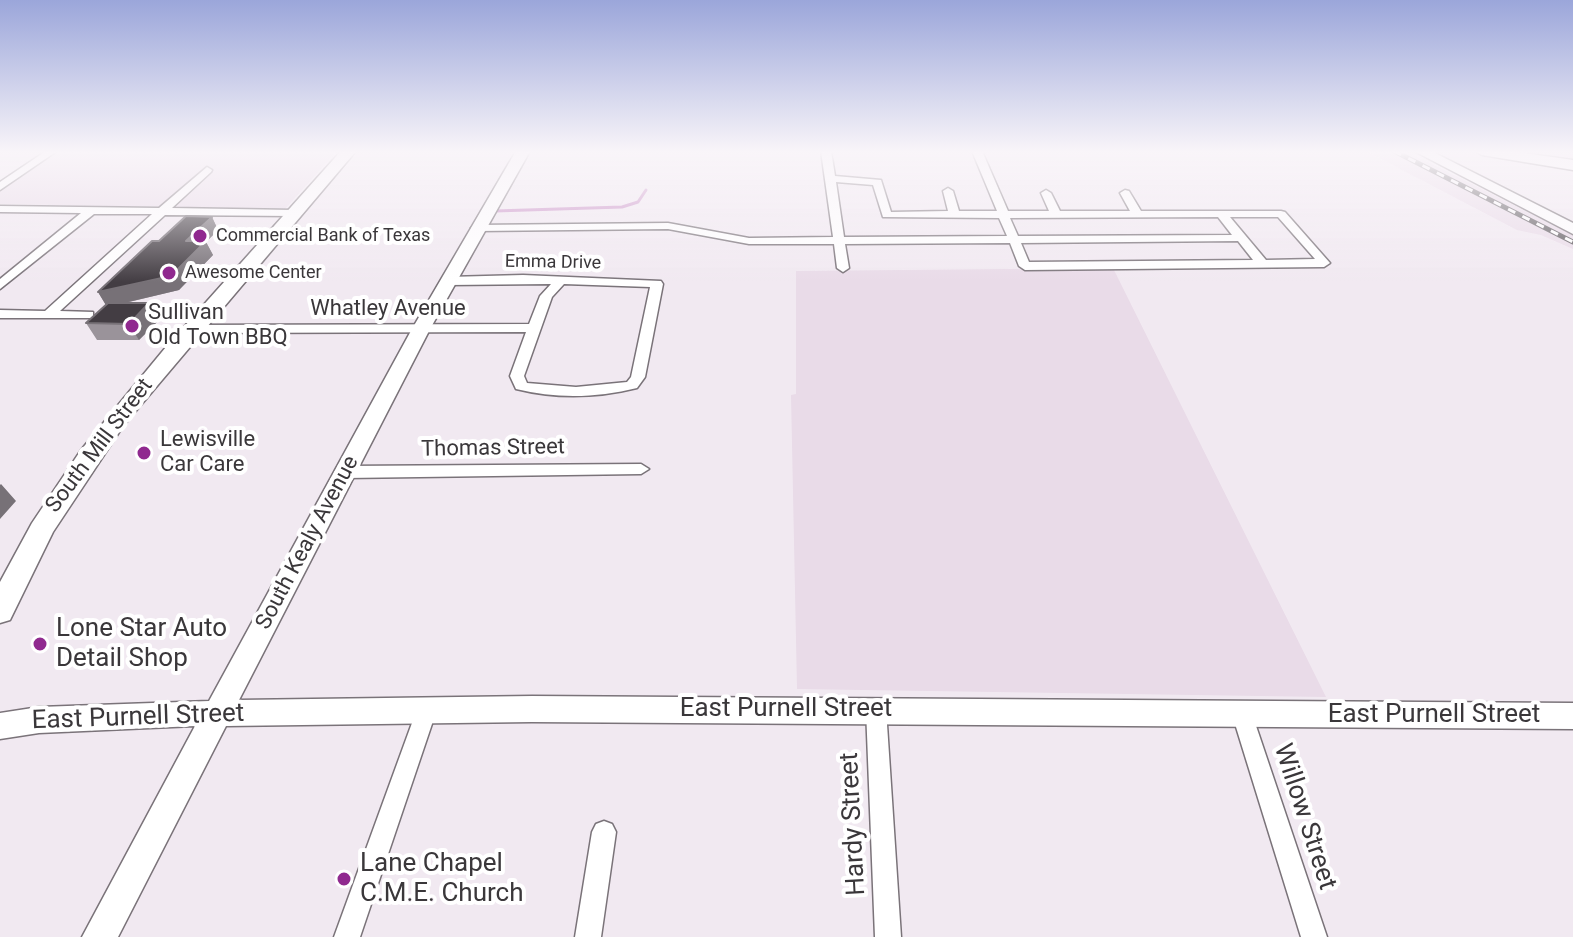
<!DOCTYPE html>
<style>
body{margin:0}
canvas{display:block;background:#f1e9f1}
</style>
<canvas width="1573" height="937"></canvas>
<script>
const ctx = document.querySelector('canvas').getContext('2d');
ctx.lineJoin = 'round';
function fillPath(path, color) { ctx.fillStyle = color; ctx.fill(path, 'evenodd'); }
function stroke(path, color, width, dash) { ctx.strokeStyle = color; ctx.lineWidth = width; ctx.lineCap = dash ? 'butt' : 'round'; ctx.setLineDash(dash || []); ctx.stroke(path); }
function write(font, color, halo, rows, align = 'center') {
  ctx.font = font + ' Roboto,sans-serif'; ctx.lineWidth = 8; ctx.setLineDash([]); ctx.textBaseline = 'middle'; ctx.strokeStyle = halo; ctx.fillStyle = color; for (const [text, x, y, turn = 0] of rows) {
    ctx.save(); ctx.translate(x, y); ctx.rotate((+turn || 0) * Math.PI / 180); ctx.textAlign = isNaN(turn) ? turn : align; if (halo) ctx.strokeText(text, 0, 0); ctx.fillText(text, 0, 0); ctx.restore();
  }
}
const built = new Path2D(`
 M60,151h277l-52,58 -285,-5v-13z
 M1366,151h40l167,84v14l-32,-14 -24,-5z
 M1113,268l213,429 -529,-8 -6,-294 5,-1v-123z`);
const stream = new Path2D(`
 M495,211l127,-4 16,-5 8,-12`);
const minor = new Path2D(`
 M46,151h11l-57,39v-8z
 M821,151h10l4,25 46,4 10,32 57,-1 -5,-20 5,-3 5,3 6,20h38l-25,-60h10l26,60h41l-8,-18 5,-3 5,3 9,18h70l-10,-18 5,-3 4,1 12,20h140l4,1 45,51 -6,4 -299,3 -6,-4 -9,-23 -165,1 4,24 -6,4 -6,-4 -3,-24h-85l-81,-15 -191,2 -6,-3 6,-3 191,-2 81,15 84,-1zM836,182l37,3 10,32 116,1 8,18 -163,1zM1218,217l14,18 -214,1 -8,-18zM1230,217h48l37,42 -49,1zM1238,241l15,19 -224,2 -8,-19z
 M207,167l5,3 -1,2 -39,36 122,2 6,3 -6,3 -129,-1 -105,96 33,1v6h-93v-8l45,1 107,-97h-58l-94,75v-10l81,-66 -81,-1v-6l159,2z
 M523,275l138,6 2,3 -18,93 -8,11c-40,10 -81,11 -121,1l-6,-13 16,-44 -333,1 -7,-4 7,-4 336,-1 11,-28 11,-12 -103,1 -6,-4 6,-4zM564,284l86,3 -19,90 -4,5 -51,5 -49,-4 -3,-7 28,-79z
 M641,464l8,5 -8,5 -295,4 -8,-6 8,-6z
 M876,700l7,3 3,6 15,228h-26l-9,-228 3,-6z
 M426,703l7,3 3,6 -76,225h-26l82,-225 3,-6z
 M1242,705l7,2 3,7 75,223h-26l-69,-223 3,-7z
 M604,821l8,3 4,8 -15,105h-26l17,-105 4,-8z`);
const tertiary = new Path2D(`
 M516,151h14l-100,178 -191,371 293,-4 1041,7v26l-1041,-7 -306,4 -108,211h-36l113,-211 -156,7 -39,6v-26l39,-6 170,-6 203,-372z
 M1414,151h17l142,72v11z`);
const secondary = new Path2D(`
 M341,151h15l-232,274 -71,107 -43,88 -10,3v-41l32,-59 49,-73 85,-103z
 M1475,151h35l63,9v10l-91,-15z`);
const rail = new Path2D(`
 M1394,151l179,91`);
const wall = new Path2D(`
 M212,217l6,13 -12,12 7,13 -34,35 -54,13 34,17 -20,20h-42l-11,-17 20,-18 -8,-13 61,-51z`);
const shadedWall = new Path2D(`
 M212,217l6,13 -12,12 7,13 -34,35 -72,17 -9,-15 88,-51z
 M149,303l10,17 -20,20 -10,-16z
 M1,484l15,17 -16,18v-34z`);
const building = new Path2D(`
 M186,216l26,1 -26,24h20l-35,35 -73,16 54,-51h7z
 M108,303h41l-20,21 -43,-1z`);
const markers = [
 [200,236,8,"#90298f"],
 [169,273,8,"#90298f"],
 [132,326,8,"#90298f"],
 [144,453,8,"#90298f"],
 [40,644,8,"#90298f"],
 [344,879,8,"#90298f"]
];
const farPoinames = [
 ["Commercial Bank of Texas",216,236],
 ["Awesome Center",185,273]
];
const farStreetnames = [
 ["Emma Drive",553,263,1]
];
const streetNames = [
 ["Whatley Avenue",388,309],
 ["South Mill Street",100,446,-53],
 ["Thomas Street",493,449,-1],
 ["South Kealy Avenue",308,543,-62]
];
const poiNames = [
 ["Sullivan",148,313],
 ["Old Town BBQ",148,338],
 ["Lewisville",160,440],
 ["Car Care",160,465]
];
const nearPoinames = [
 ["Lone Star Auto",56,629],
 ["Detail Shop",56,659],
 ["Lane Chapel",360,864],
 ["C.M.E. Church",360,894]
];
const nearStreetnames = [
 ["East Purnell Street",786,709],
 ["East Purnell Street",1434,715],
 ["East Purnell Street",138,718,-2],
 ["Willow Street",1304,817,72],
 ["Hardy Street",854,824,-93]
];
fillPath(built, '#e9dbe8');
stroke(stream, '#c990c6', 3);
stroke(minor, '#7a7379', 3);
stroke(tertiary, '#7a7379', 3);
stroke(secondary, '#7a7379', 3);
fillPath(minor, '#fff');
fillPath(tertiary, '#fff');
fillPath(secondary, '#fff');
stroke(rail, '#5b575b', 5);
stroke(rail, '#fff', 3, [8]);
fillPath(wall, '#9a939a');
fillPath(shadedWall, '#777177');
fillPath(building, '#433d43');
stroke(building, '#777177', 2);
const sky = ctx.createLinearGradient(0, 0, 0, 282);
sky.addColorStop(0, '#9ba6da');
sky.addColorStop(0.54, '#f9f5f9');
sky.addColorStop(1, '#f9f5f900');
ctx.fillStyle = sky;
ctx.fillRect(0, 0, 1573, 282);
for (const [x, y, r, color] of markers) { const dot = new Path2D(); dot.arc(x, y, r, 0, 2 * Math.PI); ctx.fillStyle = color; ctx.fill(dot); stroke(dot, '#fff', 3); }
write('18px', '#3a373a', '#fff', farPoinames, 'left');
write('18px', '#3a373a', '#fff', farStreetnames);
write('22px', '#3a373a', '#fff', streetNames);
write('22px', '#3a373a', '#fff', poiNames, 'left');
write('26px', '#3a373a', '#fff', nearPoinames, 'left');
write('26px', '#3a373a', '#fff', nearStreetnames);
</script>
